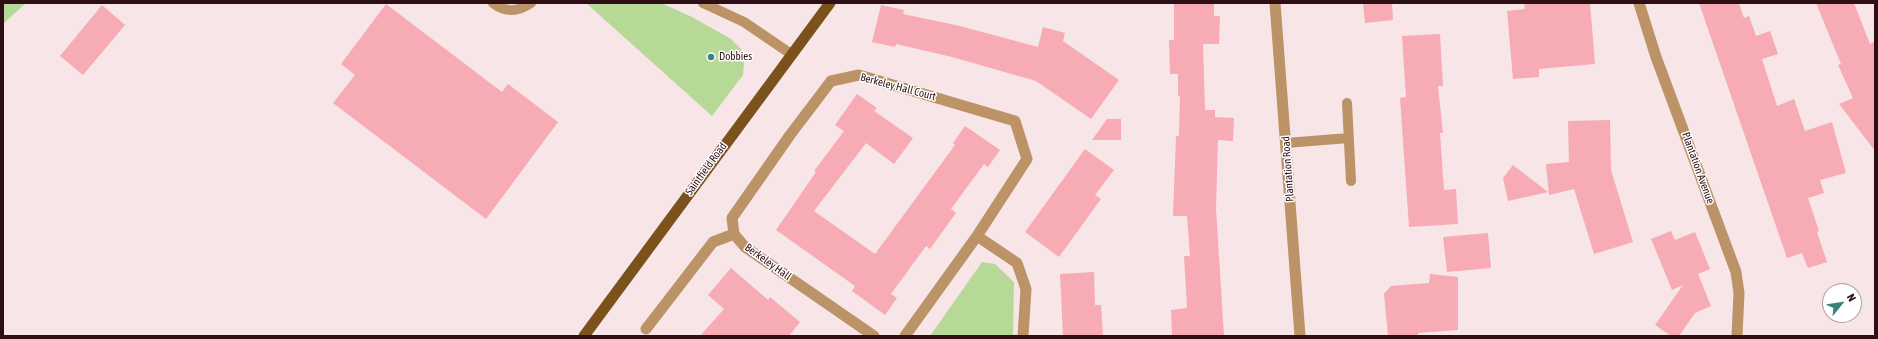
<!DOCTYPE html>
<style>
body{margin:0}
#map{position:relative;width:1878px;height:339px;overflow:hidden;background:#f7e5e7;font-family:"Asap Condensed",sans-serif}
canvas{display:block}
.frame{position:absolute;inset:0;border:4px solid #2d0f15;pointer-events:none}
.north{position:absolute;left:1822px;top:283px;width:40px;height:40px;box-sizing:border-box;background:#fff;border:1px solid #ab9fa1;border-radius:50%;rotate:60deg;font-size:11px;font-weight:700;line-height:16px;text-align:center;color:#2d0f15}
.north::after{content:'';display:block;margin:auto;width:14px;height:18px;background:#3a827e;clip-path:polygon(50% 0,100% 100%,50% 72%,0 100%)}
</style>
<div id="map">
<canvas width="1878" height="339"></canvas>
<div class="frame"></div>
<div class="north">N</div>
</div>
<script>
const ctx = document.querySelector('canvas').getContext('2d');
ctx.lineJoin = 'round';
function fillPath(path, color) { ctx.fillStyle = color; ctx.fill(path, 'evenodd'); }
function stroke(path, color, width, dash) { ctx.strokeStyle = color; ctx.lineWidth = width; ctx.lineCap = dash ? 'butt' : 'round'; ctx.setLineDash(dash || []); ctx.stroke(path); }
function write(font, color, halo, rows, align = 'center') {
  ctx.font = font + ' "Asap Condensed",sans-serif'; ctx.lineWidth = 3; ctx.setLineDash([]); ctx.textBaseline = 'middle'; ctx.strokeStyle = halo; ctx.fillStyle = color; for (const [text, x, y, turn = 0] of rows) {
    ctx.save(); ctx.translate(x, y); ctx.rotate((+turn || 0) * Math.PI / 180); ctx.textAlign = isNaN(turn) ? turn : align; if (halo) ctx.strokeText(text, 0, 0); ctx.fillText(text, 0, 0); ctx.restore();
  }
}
const green = new Path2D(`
 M3,3h23l-23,21z
 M586,3h75l31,14 39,22 10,10 3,14 -1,12 -31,41z
 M982,262l13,2 19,18 -1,54h-83z`);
const building = new Path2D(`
 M1174,3h40v13h6l-1,28h-16l2,66h10v7l19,1 -1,23 -15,-1 -2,69 8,127h-52l-1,-26 16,-2 -3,-52h6l-3,-40h-14l3,-80h3l1,-40h-2v-22h-8l-1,-34h5z
 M1363,3h29l1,17 -28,3z
 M1524,3h66l5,61 -56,5v8l-26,2 -6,-68 18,-2z
 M1699,3h40l5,15 5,-2 7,20 14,-5 8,23 -16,5 15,47 17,-7 11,32 27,-9 14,51 -26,7 4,13 -16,5 11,33 -2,1 10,30 -19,6 -6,-15 -15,5z
 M1816,3h38l16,41 5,-3v110l-36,-47 14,-6 -15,-33 3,-1z
 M386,4l116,88 6,-8 50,38 -72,97 -153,-116 22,-28 -14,-11z
 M102,5l23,20 -42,50 -23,-19z
 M881,5l23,5 -1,4 57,12 78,21 5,-20 22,6 -2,8 56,39 -28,39 -55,-38 -84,-24 -56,-13 -1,3 -23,-5z
 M1440,34l3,52h-5l5,47h-3l4,57 12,-1 2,35 -49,3 -9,-129 6,-1 -4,-61z
 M857,94l20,14 -3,3 39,27 -19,26 -28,-21 -52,68 61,43 80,-109 -2,-2 12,-17 35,24 -12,17 -4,-3 -33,45 5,4 -26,36 -4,-3 -35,48 6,4 -12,17 -33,-24 3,-5 -79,-56 40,-58 -2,-1 30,-40 -9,-6z
 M1107,119h14v21h-29z
 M1610,120l1,50 22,72 -39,12 -20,-65 -25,6 -3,-31 23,-2 -1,-41z
 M1085,149l29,21 -19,25 6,4 -42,58 -34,-25z
 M1513,165l35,27 -40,9 -5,-23z
 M1671,231l4,9 20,-8 15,37 -12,5 13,32 -16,7 -16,23h-8l-16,-11 28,-40 -11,5 -21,-51z
 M1488,233l3,35 -44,4 -4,-35z
 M731,268l37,32 2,-3 30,25 -11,14h-89l24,-27 -16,-14z
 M1094,272l1,33h6l2,31h-40l-3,-62z
 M1430,274l28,3v53l-40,3v3h-30l-4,-42 7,-8 38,-3z`);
const service = new Path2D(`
 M493,3c13,10 25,9 38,0
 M703,3l41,19 47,32
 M1347,103l4,78
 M1286,143l63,-5`);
const minor = new Path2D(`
 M1275,3l25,333
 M1639,3l17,54 80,215 3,21 -2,43
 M734,234l-2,-16 58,-83 41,-54 28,-6 156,46 12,38 -50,77 -72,100
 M977,236l40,27 9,26 -3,47
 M646,329l67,-87 21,-8 11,13 129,89`);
const primary = new Path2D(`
 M584,336l246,-333`);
const markers = [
 [711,57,4,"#3a827e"]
];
const poiNames = [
 ["Dobbies",719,57]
];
const streetNames = [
 ["Berkeley Hall Court",898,87,15],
 ["Plantation Avenue",1698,168,70],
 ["Saintfield Road",706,169,-54],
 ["Plantation Road",1288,169,-94],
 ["Berkeley Hall",768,262,36]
];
fillPath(green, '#b7d997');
fillPath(building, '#f7abb5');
stroke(service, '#bb9366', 10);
stroke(minor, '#bb9366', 11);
stroke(primary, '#7b521b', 11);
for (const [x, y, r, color] of markers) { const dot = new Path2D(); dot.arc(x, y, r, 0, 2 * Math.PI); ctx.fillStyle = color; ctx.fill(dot); stroke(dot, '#fff', 1.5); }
write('11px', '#2d0f15', '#fff', poiNames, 'left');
write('11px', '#2d0f15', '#fff', streetNames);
</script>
